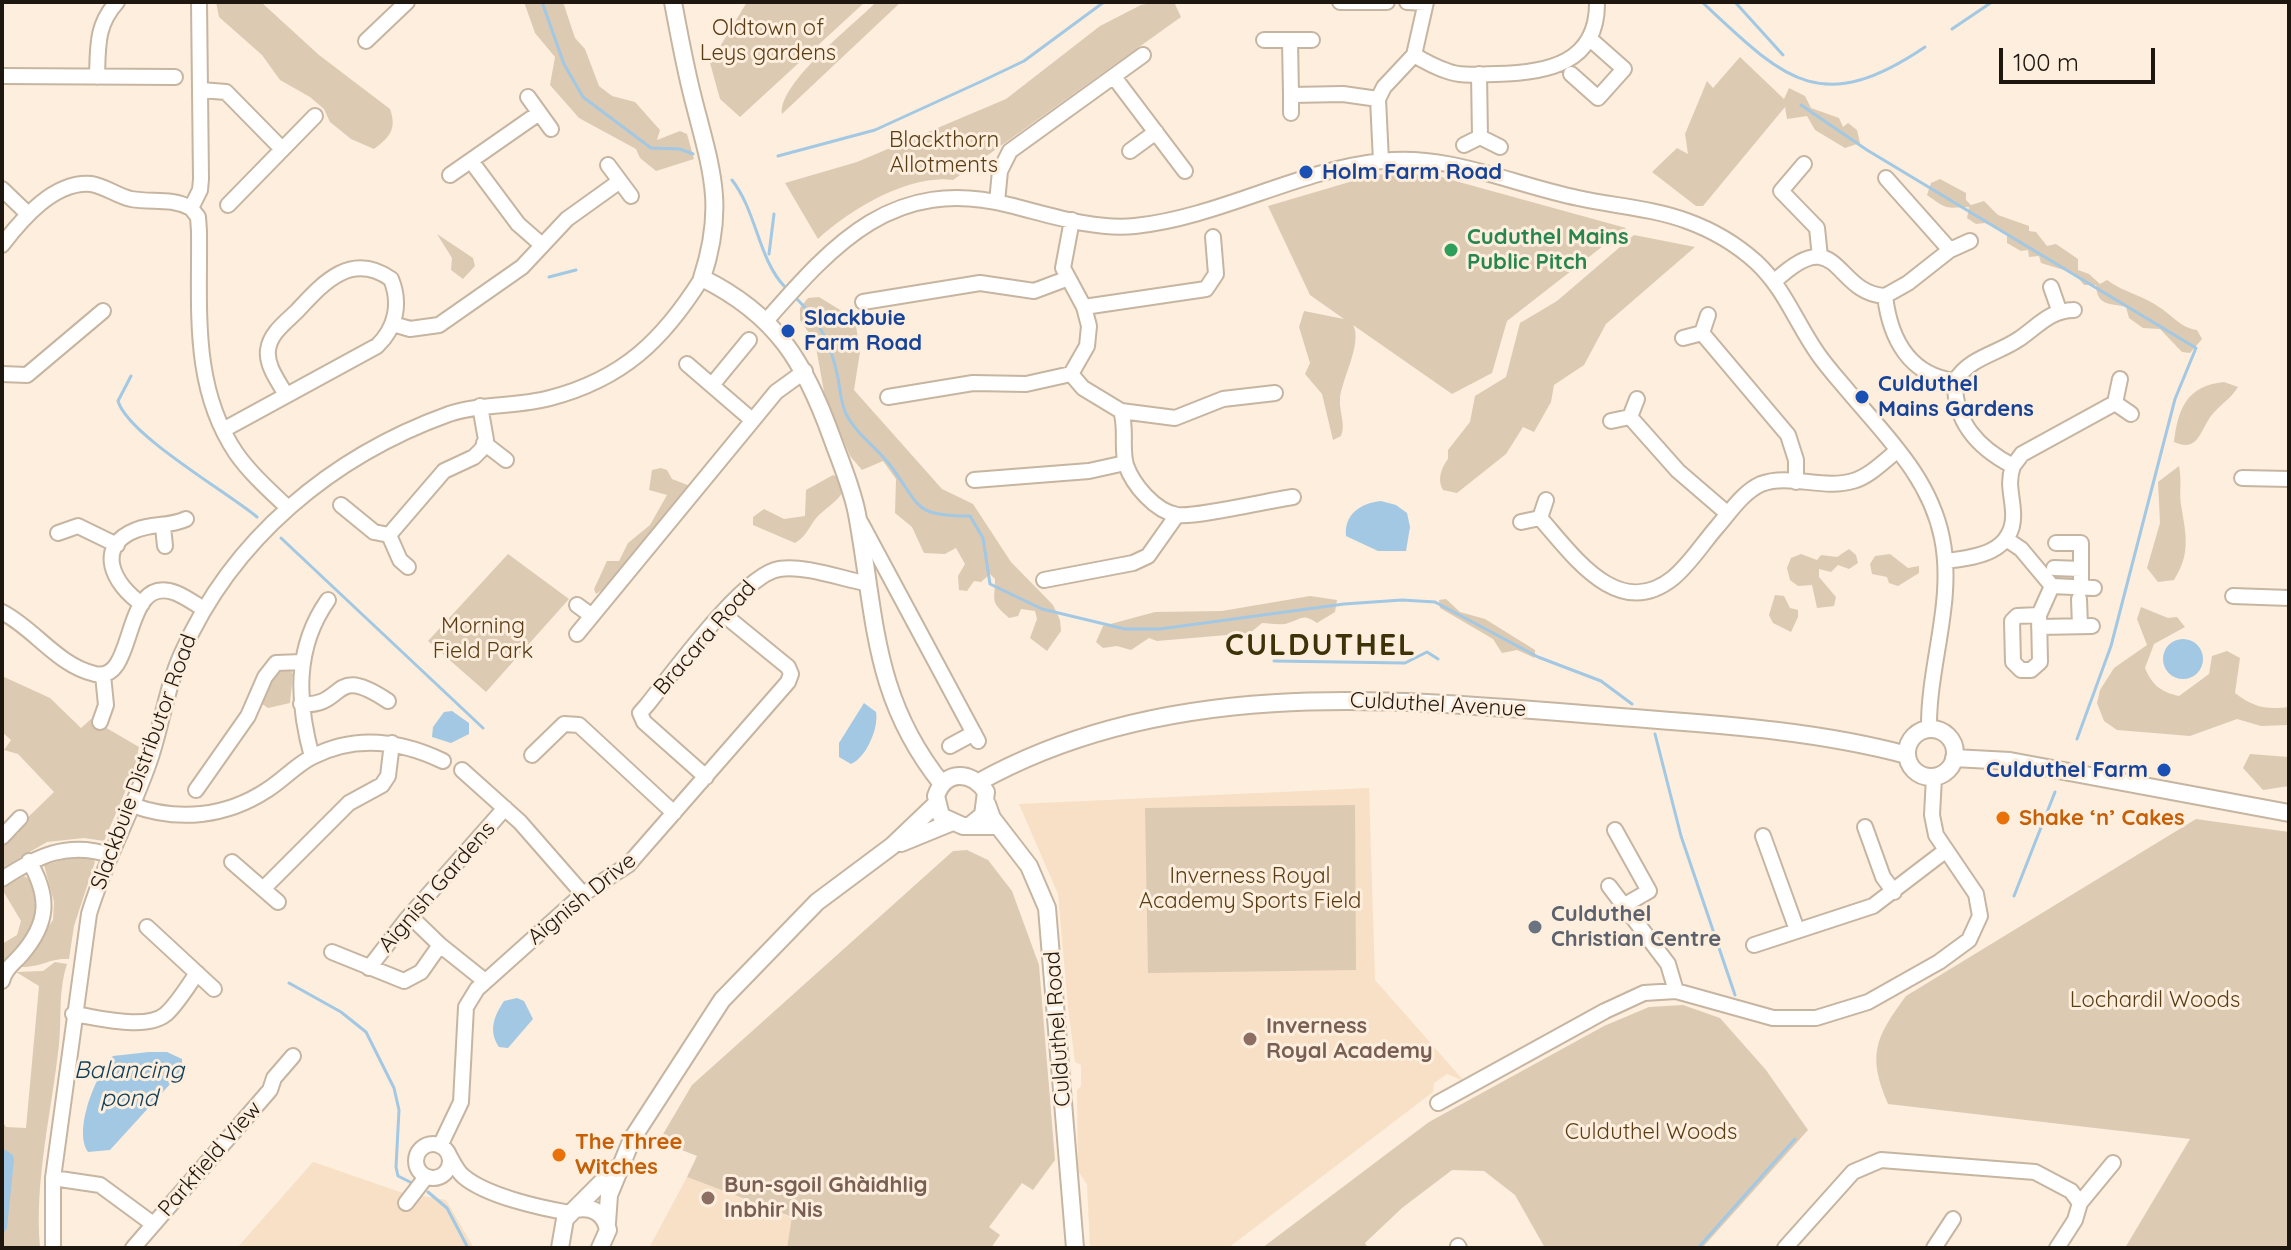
<!DOCTYPE html>
<meta charset="utf-8">
<style>
body{margin:0}
#map{position:relative;width:2291px;height:1250px;overflow:hidden;background:#fdeedd;font-family:Quicksand,sans-serif}
canvas{display:block}
.frame{position:absolute;inset:0;border:4px solid #1d1710;pointer-events:none}
.scale{position:absolute;left:1999px;top:48px;width:156px;height:36px;box-sizing:border-box;border:4px solid #1d1710;border-top:0;padding-left:10px;font-size:24px;line-height:28px;white-space:nowrap;color:#1d1710;-webkit-text-stroke:6px #fdeedd;paint-order:stroke}
</style>
<div id="map">
<canvas width="2291" height="1250"></canvas>
<div class="frame"></div>
<div class="scale">100 m</div>
</div>
<script>
const ctx = document.querySelector('canvas').getContext('2d');
ctx.lineJoin = 'round';
function fillPath(path, color) { ctx.fillStyle = color; ctx.fill(path, 'evenodd'); }
function stroke(path, color, width, dash) { ctx.strokeStyle = color; ctx.lineWidth = width; ctx.lineCap = dash ? 'butt' : 'round'; ctx.setLineDash(dash || []); ctx.stroke(path); }
function write(font, color, halo, rows, align = 'center') {
  ctx.font = font + ' Quicksand,sans-serif'; ctx.lineWidth = 6; ctx.setLineDash([]); ctx.textBaseline = 'middle'; ctx.strokeStyle = halo; ctx.fillStyle = color; for (const [text, x, y, turn = 0] of rows) {
    ctx.save(); ctx.translate(x, y); ctx.rotate((+turn || 0) * Math.PI / 180); ctx.textAlign = isNaN(turn) ? turn : align; if (halo) ctx.strokeText(text, 0, 0); ctx.fillText(text, 0, 0); ctx.restore();
  }
}
const built = new Path2D(`
 M1369,788l6,192 89,101 -17,-7 -13,9 -1,9 -205,156h-138l-3,-64 -9,-13 -1,-81 4,-4v-21l-6,-3 -7,-55 -10,-113 -39,-90z
 M313,1162l87,30 46,8 28,48h-237z
 M687,1177l105,41 76,30h-219z`);
const green = new Path2D(`
 M216,2h45l58,53 71,54c7,20 0,28 -16,40l-23,-10 -21,-17 -6,-13 -14,-12 -30,-17 -18,-25 -43,-38z
 M524,2h39l12,36 10,11 14,37 13,10 23,6 25,28 -3,10 23,-9 7,3 7,25 -38,12 -16,-13 -4,-9 -57,-31 -29,-33 5,-28 -20,-24z
 M747,2h118l-125,115 -20,-18 -10,-36z
 M876,2h25l-119,112c-4,-31 72,-89 94,-112z
 M1156,2h18l7,15 -228,163c-44,-6 -104,30 -135,59l-33,-56 72,-21 149,-63 94,-73 41,-21z
 M1740,57l44,42 5,-11 16,8 6,12 28,10 4,9 5,-4 9,7 3,13 -15,5 -30,-18 -8,-14 -20,3 -2,-12 -82,99h-7l-44,-34 25,-24 11,6 -3,-20 22,-53 6,7z
 M1399,172l42,5 185,51 -119,93 -15,52 -40,21 -99,-69c10,18 -12,55 -13,74 -1,13 6,25 1,37l-8,4 -11,-46 -17,-20 5,-11 -11,-36 5,-16 40,8 -34,-24 -42,-89 102,-30z
 M1940,179l26,14v7l5,5 13,-4 14,14 31,11v5l7,1 11,14 9,-2 22,15v11l11,4 11,10 7,-4c18,13 37,16 52,27 13,8 22,21 38,23l5,9 -12,14 -8,-1 -22,-23 -17,-1 -14,-10 -3,-11c-15,-4 -29,0 -30,-22h-12l-10,-12 -33,-10 -2,-7 -10,1 -1,-7 -7,1 -14,-8v-10l-22,-10 -9,1 -9,-6 2,-11c-24,1 -21,3 -42,-12l4,-12z
 M437,234l36,24 2,8 -12,13 -12,-9 1,-12z
 M1634,235l61,12 -89,77 -22,41 -30,20 -3,17 -17,30 -11,-5 -17,27 -49,39 -14,-3c-6,-10 -2,-22 5,-31v-9l22,-28 5,-26 31,-19 14,-54 37,-22z
 M819,297l36,22 5,33 -6,38 88,99 31,15 38,58 42,43 7,15 1,11 -14,20 -17,-13 7,-19 -2,-8 -14,-2 -3,7 -9,2c-20,-18 -14,-15 -14,-39l-5,-5 -9,8 -7,-1 -7,10 -8,-1 -1,-14 7,-12 -9,-16 -11,6 -21,-1 -12,-26 -17,-14 1,-34 -13,-18 -21,9 -12,-14 -25,-59 -10,-55 -15,-22v-12l8,-10z
 M2224,382l14,5c-8,13 -19,18 -27,29 -11,15 -13,37 -37,26 4,-34 13,-56 50,-60z
 M2179,466c3,14 0,26 2,39 5,30 10,48 -7,75l-16,2 -11,-14 13,-45 -2,-41z
 M661,468l6,2 5,9 18,7 -77,96 -17,12 -2,-5 13,-28h12l9,-18 22,-18 17,-30 -18,-5 3,-20z
 M833,475l8,3 2,14c-7,10 -14,14 -23,22 -10,9 -12,22 -25,29l-42,-18v-8l11,-8 20,10 21,-3 1,-26z
 M1849,549l7,6 2,8 -9,6 -11,-4 -7,7 -12,-3v8l17,20 -2,9 -17,2 -5,-23 -14,1 -8,-6 -3,-12 4,-10 10,-4 16,6 4,-5 16,2z
 M508,554l61,45 -83,93 -58,-51z
 M1890,554l18,14 11,-2v7l-21,13 -9,-3 -2,-6 -15,-3 -2,-10 5,-8z
 M1775,595l9,1 6,12 8,2v7l-7,15 -18,-9 -4,-8z
 M1310,596l27,4 -2,12 -18,11c-15,-10 -14,-4 -29,0 -6,3 -19,0 -26,0l-12,10 -93,8 -8,-3 -18,12 -14,-4 -14,2 -7,-6 7,-16 52,-14 67,-1z
 M1446,599l14,13 25,7 50,31v8l-18,-8 -15,3 -9,-14 -53,-31 -1,-8z
 M2141,607l27,11 9,-1 8,10 -31,17 -9,24c7,17 16,24 34,28l30,-22 3,-18 15,-5 13,7 -5,35c18,14 31,17 54,14v18l-28,1 -24,-7 -47,17 -73,-6 -13,-9 -7,-18 3,-13 14,-22 33,-23 -10,-26z
 M283,667h6l4,7 -3,29 -22,5 -7,-5 4,-13z
 M2,676l48,22 31,30 10,-9 48,28 -5,24 -30,70 -20,-3 -37,4 -45,26v-23l17,-12v-7l35,-34 -36,-38 -14,-4 7,-10 -9,-8z
 M2250,754l39,3v29l-26,4 -20,-22z
 M1355,805l1,165 -208,3 -3,-165z
 M2196,819l93,13v416h-164l65,-109 -302,-35c-21,-49 -13,-66 18,-108z
 M967,850l21,10 24,31 27,74 16,195 -22,30 -11,-7 -33,44 11,8 -9,13h-204l5,-31 -105,-40 10,-21 -38,-15 33,-56 261,-234z
 M75,857l18,2 2,3 -21,64 -5,33c-20,-1 -26,8 -48,8l32,-47 1,-18 -10,-37z
 M24,876c38,20 -3,69 -22,87v-19l15,-9 4,-14 -19,-32z
 M55,962l12,2c-9,28 -5,52 -8,80 -7,67 -25,136 -19,204h-38v-127l4,6 20,1 13,-142 -23,-14 27,-1z
 M1683,1005l37,13 46,52 42,60 -106,118h-157l-30,-53 -31,-24 -32,-1 -50,38 -37,35 3,5h-106l167,-126 175,-96 45,-19z`);
const water = new Path2D(`
 M1381,501l15,4 11,8 3,14 -4,24h-28l-32,-15c-2,-22 15,-33 35,-35z
 M2163 659a20 20 0 1 1 40 0a20 20 0 1 1-40 0Z
 M864,703l12,9c3,16 -10,46 -25,52l-12,-7v-14z
 M452,711l17,12v11l-18,9 -19,-6 1,-10 11,-15z
 M517,998l7,3 9,18 -25,29 -9,-1c-11,-16 -5,-31 5,-46z
 M149,1052h18l15,7v12l-72,79 -22,2c-15,-22 8,-78 25,-96z
 M2,1148l11,7 1,5 -7,68 -5,8z`);
const stream = new Path2D(`
 M542,2l22,62 19,33 68,51 29,1 13,5
 M1702,2c82,77 118,116 223,45
 M1735,2l48,53
 M1952,29l40,-27
 M1801,105l66,45 329,198 -21,51 -64,247 -34,93
 M778,156l97,-26 105,-48 44,-21 80,-59
 M732,180c25,32 26,79 53,107
 M769,254l5,-40
 M549,277l27,-7
 M796,298c25,25 35,46 42,80 2,11 3,26 8,36 11,21 30,33 44,51 31,41 22,51 80,51l13,22 7,46 52,25 83,20h35l184,-25 58,-4 33,2 103,55 63,24 31,23
 M131,376l-13,25c10,34 109,91 139,116
 M281,538l202,190
 M1274,661l131,2 22,-11 11,7
 M1655,734l26,102 54,159
 M2014,896l41,-104
 M289,983l52,29 25,20 28,56 5,22 -3,57 2,9 12,6
 M428,1192l19,16 21,40
 M1698,1248l97,-109`);
const minor = new Path2D(`
 M1340,2h47
 M1407,2l19,1
 M1264,40h48
 M1290,40l1,55 52,-1 35,5
 M366,41l41,-39
 M1414,55c10,6 21,12 33,16 15,6 33,3 49,3 50,-1 102,-10 101,-72
 M1479,74l1,63
 M1571,74l27,24 26,-29 -35,-31
 M2,76l173,1
 M97,77c1,-30 -1,-52 20,-75
 M1114,77l71,94
 M201,90l25,2 56,57
 M1291,95v18
 M528,97l23,32
 M1464,145l16,-8 20,10
 M1130,151l26,-19
 M471,161l47,63 24,21
 M1381,161l-3,-62 6,-12 30,-32 12,-53
 M1804,164l-23,27 36,37 3,29
 M608,165l23,31
 M450,175l89,-62
 M2,189l26,25
 M997,202l3,-31 10,-20 133,-96
 M228,205l87,-89
 M191,208l7,9 1,14c1,77 -8,155 37,222 14,20 33,37 51,54
 M191,208l9,-18 1,-11 -2,-177
 M2,245c20,-26 52,-64 89,-61 14,2 26,12 40,15 22,4 39,-2 60,9
 M1950,250l20,-9
 M1775,281c65,-61 58,12 110,15 5,42 24,79 70,85 -1,41 23,67 58,85 -6,17 -1,28 0,45 3,41 -37,47 -68,50
 M2051,287l8,23
 M1885,296l23,-13 42,-33 -64,-72
 M863,302l117,-19 54,8 32,-12
 M1084,307l122,-18 10,-15 -3,-37
 M766,321c69,-79 128,-145 243,-116 41,10 84,25 126,21 85,-9 162,-56 247,-65 66,-8 132,24 196,37 36,8 74,10 109,23 25,9 49,23 69,41 29,27 40,61 62,92 9,13 20,25 30,37 38,45 82,87 94,147 13,64 -14,127 -13,191
 M393,324l17,5 29,-4 83,-58 45,-48 53,-38
 M1702,333l86,102 8,25v22
 M1683,338l19,-5 6,-18
 M687,364l65,56
 M2,374l25,1 76,-64
 M1071,374l12,14 38,23c6,18 0,37 5,54 7,20 29,46 51,50 17,3 94,-15 116,-18
 M2120,379l-5,24 16,11
 M1955,381c15,-24 42,-27 64,-42 19,-13 31,-29 55,-29
 M712,385l37,-45
 M888,397l85,-14 53,1 45,-10 16,-28 2,-20 -5,-19 -21,-39 9,-48
 M1121,411l54,7 48,-19 52,-6
 M1630,417l48,54 50,43
 M1611,421l19,-4 7,-18
 M223,430l154,-84c19,-18 24,-43 14,-67 -40,-28 -68,4 -94,32 -11,11 -27,22 -29,39 -2,16 11,32 18,45
 M484,443l22,17
 M2013,466l9,-12 93,-51
 M2242,478l47,1
 M974,480l115,-9 36,-8
 M1546,500l-6,18c33,37 78,104 133,60 17,-14 30,-35 44,-51 13,-15 26,-35 44,-43 28,-11 62,6 92,-3 17,-5 31,-20 45,-31
 M341,505l33,27 15,3 11,25 8,7
 M1521,522l19,-4
 M861,523l117,218
 M163,527l2,19
 M58,533l20,-7 39,19
 M389,535l55,-64 30,-14 8,-8 4,-9 -6,-34
 M2006,539l15,10 31,37 42,2
 M2056,543h25v45
 M2054,568l27,1
 M1044,580l89,-17 15,-7 29,-41
 M2233,596l56,2
 M2079,599l1,27
 M142,604c-29,-19 -48,-58 -6,-74 17,-7 33,-3 50,-11
 M577,605l15,11
 M2,612c33,17 55,53 93,62 43,10 25,-102 81,-81 10,4 19,11 28,16
 M2039,615l-22,1 -5,5 1,41 8,8h10l9,-8 -1,-47 13,-29
 M2039,627l53,-1
 M577,634l199,-242 29,-21
 M301,704c46,4 29,-42 87,-3
 M100,722l6,-17 -3,-30
 M950,746l24,-13
 M532,755l32,-31 15,1 95,88
 M312,757c-15,-55 -18,-109 16,-157
 M462,770l58,52 63,72
 M706,777l-62,-55 -4,-9 7,-8c25,-31 97,-131 132,-136 26,-4 60,9 86,14
 M196,790l52,-74 17,-39 11,-14 26,-1
 M132,805c46,17 94,12 135,-15 16,-10 29,-25 45,-33 44,-23 89,-16 131,4
 M1865,827l18,50 11,15
 M1615,830l34,61 -26,15
 M1763,836l34,94
 M2,837l18,-19
 M232,862l46,40
 M2,879c35,-23 66,-38 108,-24
 M1609,886l59,78 8,27
 M263,889l86,-86 33,-18 6,-9 4,-33
 M410,916l30,29
 M147,927l67,62
 M1754,945l119,-39 72,-55
 M332,952l72,29 17,-9 19,-27 45,36
 M369,968l37,-48 99,-112
 M2,981c3,-12 11,-17 19,-26 28,-32 29,-58 8,-94
 M73,1014c24,3 73,17 93,0 12,-11 22,-28 31,-41
 M1438,1103l167,-92 39,-18 32,-2 97,27h43l52,-16 71,-40 30,-22 11,-24 -4,-22 -40,-59 -4,-20 2,-38
 M416 1161a17 17 0 1 1 34 0a17 17 0 1 1-34 0Z
 M440,1146l21,-44 5,-95 11,-18 106,-95 45,-29 160,-183 3,-8 -3,-7 -65,-53
 M449,1155c4,7 8,16 14,21 23,20 78,32 107,37
 M53,1178l47,7 53,39
 M406,1203l20,-26
 M1458,1246l1,2
 M53,1248v-70l36,-264c16,-54 44,-103 62,-157 11,-34 16,-71 31,-104 50,-114 150,-197 267,-239 33,-11 68,-7 101,-16 73,-19 113,-58 152,-120
 M133,1248l137,-158 4,-12 19,-22
 M1785,1248l68,-76 28,-12 154,12 36,19 9,12
 M1934,1248l19,-29
 M2057,1248l18,-28 5,-17 33,-40`);
const major = new Path2D(`
 M673,2c6,32 12,65 20,96 18,71 33,107 9,180 75,37 103,85 130,160 9,25 20,50 25,76 19,103 15,183 85,270
 M1907 753a24 24 0 1 1 48 0a24 24 0 1 1-48 0Z
 M1954,758l56,3 279,52
 M979,782c192,-107 418,-83 628,-66 100,8 203,13 300,39
 M987,804l5,14 37,48 18,42 28,340
 M972,824l11,-9 3,-23c-14,-21 -41,-23 -50,4l5,20 22,10h34
 M901,843l49,-20
 M576,1209c16,-3 29,4 32,21l-8,18
 M607,1223l2,-28 23,-56 90,-139 95,-98 75,-56 44,-42
 M560,1248l5,-29 50,-50`);
const markers = [
 [1306,172,8,"#1a4fb4"],
 [1451,250,8,"#2e9e5b"],
 [788,331,8,"#1a4fb4"],
 [1862,397,8,"#1a4fb4"],
 [2164,770,8,"#1a4fb4"],
 [2003,818,8,"#e8710a"],
 [1535,927,8,"#6b7280"],
 [1250,1039,8,"#8d6e63"],
 [559,1155,8,"#e8710a"],
 [708,1198,8,"#8d6e63"]
];
const parkNames = [
 ["Oldtown of",768,28],
 ["Leys gardens",768,53],
 ["Blackthorn",944,140],
 ["Allotments",944,165],
 ["Morning",483,626],
 ["Field Park",483,651],
 ["Inverness Royal",1250,876],
 ["Academy Sports Field",1250,901],
 ["Lochardil Woods",2155,1000],
 ["Culduthel Woods",1651,1132]
];
const transitNames = [
 ["Holm Farm Road",1322,172],
 ["Slackbuie",804,318],
 ["Farm Road",804,343],
 ["Culduthel",1878,384],
 ["Mains Gardens",1878,409],
 ["Culduthel Farm",2148,770,"right"]
];
const leisureNames = [
 ["Cuduthel Mains",1467,237],
 ["Public Pitch",1467,262]
];
const streetNames = [
 ["Bracara Road",705,638,-49],
 ["Culduthel Avenue",1438,705,3],
 ["Slackbuie Distributor Road",144,762,-70],
 ["Aignish Gardens",437,887,-49],
 ["Aignish Drive",582,899,-39],
 ["Culduthel Road",1058,1029,-94],
 ["Parkfield View",210,1159,-49]
];
const foodNames = [
 ["Shake ‘n’ Cakes",2019,818],
 ["The Three",575,1142],
 ["Witches",575,1167]
];
const worshipNames = [
 ["Culduthel",1551,914],
 ["Christian Centre",1551,939]
];
const educationNames = [
 ["Inverness",1266,1026],
 ["Royal Academy",1266,1051],
 ["Bun-sgoil Ghàidhlig",724,1185],
 ["Inbhir Nis",724,1210]
];
const waterNames = [
 ["Balancing",129,1071],
 ["pond",129,1099]
];
const districtNames = [
 ["CULDUTHEL",1321,646]
];
fillPath(built, '#f7e0c5');
fillPath(green, '#ddcab3');
fillPath(water, '#a2c8e3');
stroke(stream, '#a2c8e3', 3);
stroke(minor, '#c6b5a1', 18);
stroke(major, '#c6b5a1', 20);
stroke(minor, '#fff', 14);
stroke(major, '#fff', 16);
for (const [x, y, r, color] of markers) { const dot = new Path2D(); dot.arc(x, y, r, 0, 2 * Math.PI); ctx.fillStyle = color; ctx.fill(dot); stroke(dot, '#fdeedd', 3); }
write('22px', '#5a3d15', '#fdeedd', parkNames);
write('bold 22px', '#164399', '#fdeedd', transitNames, 'left');
write('bold 22px', '#27864d', '#fdeedd', leisureNames, 'left');
write('22px', '#1d1710', '#fdeedd', streetNames);
write('bold 22px', '#c56008', '#fdeedd', foodNames, 'left');
write('bold 22px', '#5b616d', '#fdeedd', worshipNames, 'left');
write('bold 22px', '#785e54', '#fdeedd', educationNames, 'left');
write('italic 24px', '#0f3e59', '#fdeedd', waterNames);
ctx.letterSpacing = '2px';
write('bold 30px', '#3c3308', '#fdeedd', districtNames);
ctx.letterSpacing = '0px';
</script>
